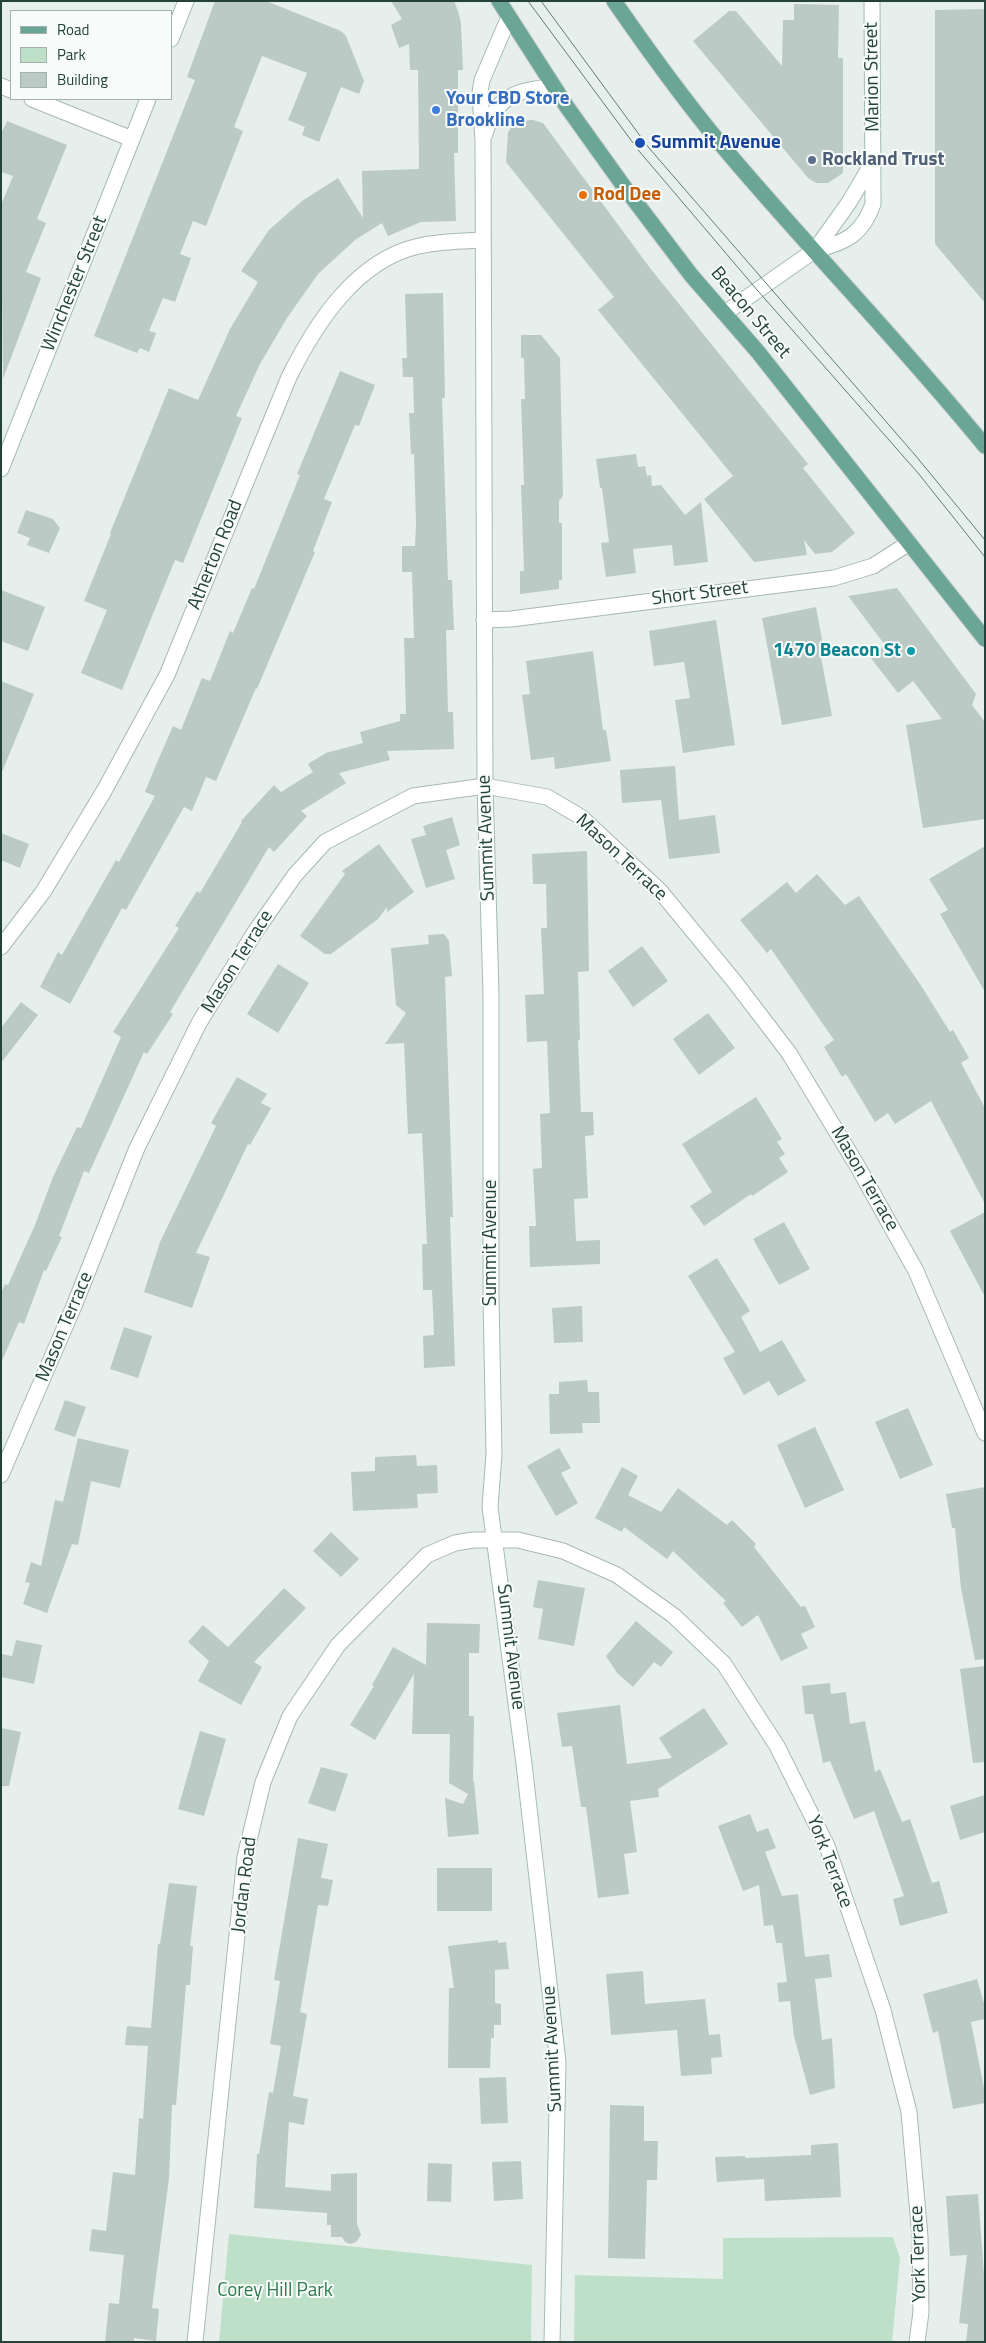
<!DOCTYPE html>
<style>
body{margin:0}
#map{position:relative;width:986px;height:2343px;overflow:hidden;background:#e6efeb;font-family:"Titillium Web",sans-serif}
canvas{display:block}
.frame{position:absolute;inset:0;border:2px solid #24423a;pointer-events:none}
.legend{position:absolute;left:10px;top:10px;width:162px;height:90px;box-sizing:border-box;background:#f7fbf9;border:1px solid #a3b1ad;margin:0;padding:6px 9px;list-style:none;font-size:15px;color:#24423a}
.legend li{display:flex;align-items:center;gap:10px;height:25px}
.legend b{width:25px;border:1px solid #a3b1ad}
</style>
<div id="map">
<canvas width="986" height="2343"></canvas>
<div class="frame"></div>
<ul class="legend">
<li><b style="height:6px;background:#6aa596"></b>Road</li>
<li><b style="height:14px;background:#bfe0c8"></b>Park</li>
<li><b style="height:14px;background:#bbcac4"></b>Building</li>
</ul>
</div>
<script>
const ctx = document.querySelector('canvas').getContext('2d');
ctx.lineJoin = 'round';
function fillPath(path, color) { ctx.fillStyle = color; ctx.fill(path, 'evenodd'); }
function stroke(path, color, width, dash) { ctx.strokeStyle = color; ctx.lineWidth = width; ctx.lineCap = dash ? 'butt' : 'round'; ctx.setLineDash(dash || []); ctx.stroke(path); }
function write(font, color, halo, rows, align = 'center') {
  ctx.font = font + ' "Titillium Web",sans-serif'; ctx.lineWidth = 4; ctx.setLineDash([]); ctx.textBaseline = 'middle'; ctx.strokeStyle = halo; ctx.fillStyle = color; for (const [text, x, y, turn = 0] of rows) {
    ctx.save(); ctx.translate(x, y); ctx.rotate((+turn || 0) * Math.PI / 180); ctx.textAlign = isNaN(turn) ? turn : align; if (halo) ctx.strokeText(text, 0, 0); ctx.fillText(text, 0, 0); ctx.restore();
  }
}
const green = new Path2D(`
 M229,2234l303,31 -1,77h-312z
 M893,2237l7,21 -8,84h-318l1,-67 148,4v-41z`);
const building = new Path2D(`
 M215,1h51l75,30 5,5 18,45 -5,13 -18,-7 -22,55 -17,-7 3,-8 -17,-7 19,-47 -45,-17 -28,71 9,4 -37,95 -13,-5 -13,33 11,4 -16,44 -12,-4 -14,33 7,2 -7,19 -9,-4 -3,5 -43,-17 101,-256 -8,-3z
 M391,1h63l4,10 3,12 2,47h-5v83h-4l2,68 -35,1 -33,14 -6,-13 -27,17 -37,34 -31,44 -27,46 -24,52 6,2 -59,145 -8,-3 -53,130 -41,-17 26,-63 -23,-9 27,-67 -1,-1 59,-145 29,12 32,-71 28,-47 -17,-11 28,-41 33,-29 36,-23 25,40 -1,-47 57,-2 -1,-99h-8l-1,-26 -10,4 -8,-23 11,-6z
 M794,4l45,1 -1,53h5v115l-15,10h-12l-8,-5 -115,-137 36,-30h7l46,55 1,-46h11z
 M985,9v294l-50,-59v-234z
 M533,120l10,3 107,145 158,196 -5,4 52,65 -23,19 -17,2 -11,-14 3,15 -53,7 -50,-63 29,-23 -135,-166 16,-13 -108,-135 2,-30 8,-11z
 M7,121l60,24 -30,74 9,4 -20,49 15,6 -38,101 -2,-174 12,-29 -12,-4v-38z
 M443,293l2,105h-3l6,182h4l2,50h-8l2,82h5l1,37 -67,2 3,9 -51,13 7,10 -45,28 6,5 -33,36 -5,-5 -99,165 3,2 -26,40 -3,-2 -55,121 -5,-2 -25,65 3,1 -16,34 -2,-1 -20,54 -5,-2 -18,41v-70l4,-9 3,1 27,-60 18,-48 24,-50 4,1 40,-91 -8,-5 66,-104 -4,-2 22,-35 3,2 42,-71 -1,-1 33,-36 7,7 32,-20 -5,-8 18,-11 37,-10 -3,-11 40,-11v-7h6l-2,-76h10l-2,-66h-10v-26h13l1,-22 -2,-70h-3l-2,-41h5l-1,-36h-10l-1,-19h5l-2,-64z
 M521,335h20l19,23 3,138 -4,5v22h3v57h-3v9l-39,5v-23h4l-3,-86h3l-3,-86h4l-1,-41h-3z
 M340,371l35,14 -16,41 -4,-1 -31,74 8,3 -19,49 2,1 -58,137 -1,-1 -40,93 -10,-4 -14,34 -8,-4 -58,103 -4,-2 -52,96 -30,-17 18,-35 4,3 54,-95 3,2 36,-66 -10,-4 11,-27 17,-39 8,4 21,-52 8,3 20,-50 3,2 19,-45 2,1 46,-114 -3,-1z
 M636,454l2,13 7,-1 2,10 4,-1 1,11 9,-1 24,30 16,-13 7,60 -34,4 -2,-21 -39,4 3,24 -30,4 -5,-34 8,-1 -7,-54h-2l-4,-29z
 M26,510l27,9 7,9 -11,25 -22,-8 3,-7 -13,-5z
 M897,588l79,106 -4,11 13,17v97l-62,9 -17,-103 36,-6 -29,-38 -15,12 -28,-36 15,-12 -37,-49z
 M1,590l44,17 -17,44 -27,-10z
 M816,607l7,38 -4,1 13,70 -50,9 -20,-107z
 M716,620l19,125 -52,8 -8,-53 15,-2 -6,-36 -30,4 -5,-35z
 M593,651l10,79h3l5,31 -56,8 -1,-12 -23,3 -9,-65 8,-1 -4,-33z
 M1,681l33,13 -32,78h-1z
 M675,766l4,54 36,-5 5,38 -51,6 -8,-59 -39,3 -2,-33z
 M452,817l8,28 -14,5 9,29 -29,9 -15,-49 15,-4 -3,-9z
 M1,833l28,11 -9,24 -19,-8z
 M379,844l35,48 -27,20v-5l-9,12 -47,35h-6l-25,-18 45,-62 -3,-3z
 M985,846v146l-45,-78 8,-4 -19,-31z
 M587,851l2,120 -11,1 2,68h-2l3,72h12l1,23 -9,1 3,62 -14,1 2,42 24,-1v24l-70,3 -1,-41h7l-3,-57 9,-1 -2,-54 10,-1 -3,-72 -20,1 -2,-47 19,-1 -3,-66h6l-1,-44h-13l-1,-30z
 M817,874l28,31 14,-9 61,88 30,48 3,-2 16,28 -8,5 24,45v96l-54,-103 -36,23 -7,-11 -13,9 -29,-48 -4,3 -18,-30 10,-7 -63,-91 -4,4 -27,-33 47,-38 9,11z
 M444,934l5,7 3,35 -7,1 8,240h-3l5,149 -31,2 -1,-32 11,-1 -2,-45h-9l-1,-46h5l-5,-111 -14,1 -4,-91 -19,1 21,-31 -10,-8 -5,-57 38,-4 -1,-9z
 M642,946l26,35 -35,26 -25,-36z
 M278,964l31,19 -31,50 -31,-19z
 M21,1002l17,13 -37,48v-35z
 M708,1013l27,35 -36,27 -26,-36z
 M237,1077l30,17 -6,9 10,5 -21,37 -2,-1 -52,109 14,4 -18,51 -48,-16 16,-50 56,-116 -5,-3z
 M756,1097l26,42 -5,3 8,12 -6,4 9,14 -36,24 -1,-2 -47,32 -14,-20 22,-14 -30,-48z
 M985,1212v85l-35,-66z
 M784,1222l26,47 -31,16 -26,-46z
 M717,1258l33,53 -9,6 19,35 22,-12 24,41 -28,15 -9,-15 -25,14 -21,-37 12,-6 -47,-76z
 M582,1306l1,36 -29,1 -2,-35z
 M124,1327l28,9 -14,42 -28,-9z
 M587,1380l1,12h11l1,31h-18l1,10 -33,1 -1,-40h10v-12z
 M65,1400l21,7 -11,30 -21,-7z
 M908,1408l25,57 -33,14 -25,-57z
 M815,1427l29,63 -39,18 -28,-63z
 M78,1438l51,12 -9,38 -29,-7 -13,64 -6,-1 -25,69 -24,-9 7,-21 -5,-1 6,-20 10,4 14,-66 8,2z
 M559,1448l12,20 -10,5 17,30 -22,13 -29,-50z
 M416,1455l1,11 20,-1 1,28 -21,1 1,14 -65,3 -2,-39 24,-1v-14z
 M622,1467l16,9 -10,19 33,17 17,-24 49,37 5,-5 24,24 -2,3 47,60 4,-1 10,21 -14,7 7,14 -27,13 -23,-46 -16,12 -19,-24 3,-2 -53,-50 -6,8 -43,-32 -2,5 -27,-14z
 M985,1487v172l-10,1 -14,-72 -6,-60h-3l-6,-34z
 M331,1532l28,27 -18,18 -28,-26z
 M538,1580l47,8 -11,58 -36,-7 5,-30 -10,-2z
 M284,1588l22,20 -52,54 8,5 -21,38 -43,-24 11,-20 -21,-19 15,-17 25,22z
 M636,1621l37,31 -12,15 -7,-5 -21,25 -16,-14 -11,-17z
 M427,1623l53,1 -1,29h-10v63h5l-1,67 1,-2 5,53 -31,3 -3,-39 18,6 5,-10 -19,-11 1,-49h-38l2,-60 -39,66 -25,-15 24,-39 -2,-1 21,-38 33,18z
 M16,1640l26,5 -8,39 -33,-7v-23l11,2z
 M985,1666v96l-12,1 -13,-94z
 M830,1683l1,11 15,-2 4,32 15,-3 10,51 5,-3 22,53 8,-3 22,64 7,-2 9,32 -48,13 -7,-27 11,-3 -30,-85 -20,8 -24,-58 -7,2 -10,-49h-8l-3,-28z
 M620,1705l7,59 45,-6 -13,-20 45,-30 24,36 -70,45 1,8 -29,4 7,51 -13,2 5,40 -31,4 -12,-91h-5l-9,-61 -10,1 -5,-34z
 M1,1728l20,4 -12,54h-8z
 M200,1731l26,8 -22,77 -26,-7z
 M321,1767l27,7 -13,38 -27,-9z
 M985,1795v37l-25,8 -10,-34z
 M750,1814l7,18 11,-4 8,20 -11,4 17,44 16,-2 7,63 24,-3 3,23 -17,2 7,61 10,-2 3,50 -25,7 -16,-59 -4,-35 -11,1 -2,-19 10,-1 -5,-39h-6l-3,-18 -9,1 -5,-41 -16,6 -25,-65z
 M298,1838l30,6 -7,34 12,2 -5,26 -10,-1 -18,107 7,2 -14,82 15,3 -4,26 -15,-3 -4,65 46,4v-17l26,-1v51l4,11 -5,7 -6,2 -5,-2 -3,-5h-11v-12h-4v-12l-73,-5 3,-54h2l10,-62 4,1 8,-47 -11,-2 10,-63 -6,-1z
 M437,1868h55v43h-55z
 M169,1883l28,3 -7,60h3l-3,39h-4l-10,120h-4l-3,73 -17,130 7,1 -3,32 -22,-3v4h-29l4,-39 10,1 5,-49 -35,-4 3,-22 14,2 7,-59 22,3 4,-57 4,1 5,-73 -23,-1 2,-19 24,2 7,-84h2z
 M498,1940v3l8,-1 3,27 -14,1v33l6,1v21h-7v13h-3l-1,30h-42l1,-80h5l-6,-42z
 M643,1971l2,33 60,-5 4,36 11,-1 2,23 -11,1 1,16 -31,2 -4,-46 -66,5 -5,-61z
 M977,1979l8,28v12l-14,3 14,71v10l-32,6 -15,-78 -5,2 -10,-39z
 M506,2077l2,46 -27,1 -2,-46z
 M610,2105l34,1v35h14l-1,39h-10l-2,79 -37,-1z
 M838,2143l3,54 -76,4 -1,-22 -47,3 -2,-25 30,-1v2l66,-3v-10z
 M521,2161l2,38 -29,2 -2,-39z
 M428,2163l24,1 -1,38 -24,-1z
 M978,2194l7,94v54h-19l2,-18 -9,-1 8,-68 -17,1 -4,-60z`);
const street = new Path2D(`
 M1,86l10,4
 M32,99l100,40
 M484,620l27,-1 323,-41 39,-12 36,-23
 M1,947l42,-55 61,-101 63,-116 122,-298c27,-54 67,-117 130,-131 21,-5 43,-5 64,-6
 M1,1475l73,-169 63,-158 62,-125 56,-91 40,-57 30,-33 88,-46 72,-10 62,11 34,20 79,74 74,90 55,72 69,114 58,104 69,162
 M195,2342l50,-485 18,-75 27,-66 48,-71 89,-90 28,-12 18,-3h45l45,11 54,24 57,41 50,48 53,82 50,100 56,164 26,102 11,125 1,75 -4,30`);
const secondary = new Path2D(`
 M509,17l-27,63 -2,13 3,48 2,645 6,208v303l3,157 -4,53 34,257 34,298 -6,280
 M171,39l15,-38
 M485,134c10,-37 32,-45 69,-47
 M815,250c30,-7 47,-15 58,-46l-1,-203
 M725,313l90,-63 33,-46 19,-32 5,-14
 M1,469l147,-370`);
const primary = new Path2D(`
 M499,1l68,106 58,81 66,87 67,77 227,287
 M614,1c38,55 77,109 121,160 82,96 170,187 250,285`);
const tram = new Path2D(`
 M528,1l111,150 119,140 160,182 67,84
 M541,1l108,147 266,307 70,85`);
const markers = [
 [436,110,5,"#3f7fe0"],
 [640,143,6,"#1a4fb4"],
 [812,160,5,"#5c6f8a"],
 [583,195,5,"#e8710a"],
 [911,651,5,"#0f9aa8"]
];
const streetNames = [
 ["Marion Street",873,77,-91],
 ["Winchester Street",75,284,-68],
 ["Beacon Street",750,313,50],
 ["Atherton Road",216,555,-68],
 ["Short Street",700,594,-7],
 ["Summit Avenue",487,838,-92],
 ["Mason Terrace",621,858,43],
 ["Mason Terrace",238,962,-58],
 ["Mason Terrace",864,1179,60],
 ["Summit Avenue",491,1243,-90],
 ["Mason Terrace",65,1327,-67],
 ["Summit Avenue",510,1647,83],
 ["York Terrace",829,1862,69],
 ["Jordan Road",245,1885,-83],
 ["Summit Avenue",553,2049,-93],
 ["York Terrace",919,2254,-92]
];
const shopNames = [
 ["Your CBD Store",446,99],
 ["Brookline",446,121]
];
const transitNames = [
 ["Summit Avenue",651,143]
];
const serviceNames = [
 ["Rockland Trust",822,160]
];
const foodNames = [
 ["Rod Dee",593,195]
];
const cultureNames = [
 ["1470 Beacon St",901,651]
];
const parkNames = [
 ["Corey Hill Park",275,2291]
];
fillPath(green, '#bfe0c8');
fillPath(building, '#bbcac4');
stroke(street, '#a8b8b2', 17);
stroke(secondary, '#a4bbb3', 17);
stroke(primary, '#c2cac8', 17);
stroke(street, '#fff', 15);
stroke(secondary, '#fff', 15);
stroke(primary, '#6aa596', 15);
stroke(tram, '#5f7d75', 1);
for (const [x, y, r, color] of markers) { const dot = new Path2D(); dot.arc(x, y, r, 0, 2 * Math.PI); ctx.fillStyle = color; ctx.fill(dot); stroke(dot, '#f7fbf9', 2); }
write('19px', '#24423a', '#f7fbf9', streetNames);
write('bold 19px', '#366cbe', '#f7fbf9', shopNames, 'left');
write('bold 19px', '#164399', '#f7fbf9', transitNames, 'left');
write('bold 19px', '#4e5e75', '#f7fbf9', serviceNames, 'left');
write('bold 19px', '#c56008', '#f7fbf9', foodNames, 'left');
write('bold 19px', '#0d838f', '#f7fbf9', cultureNames, 'right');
write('19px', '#2d7a4b', '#f7fbf9', parkNames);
</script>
